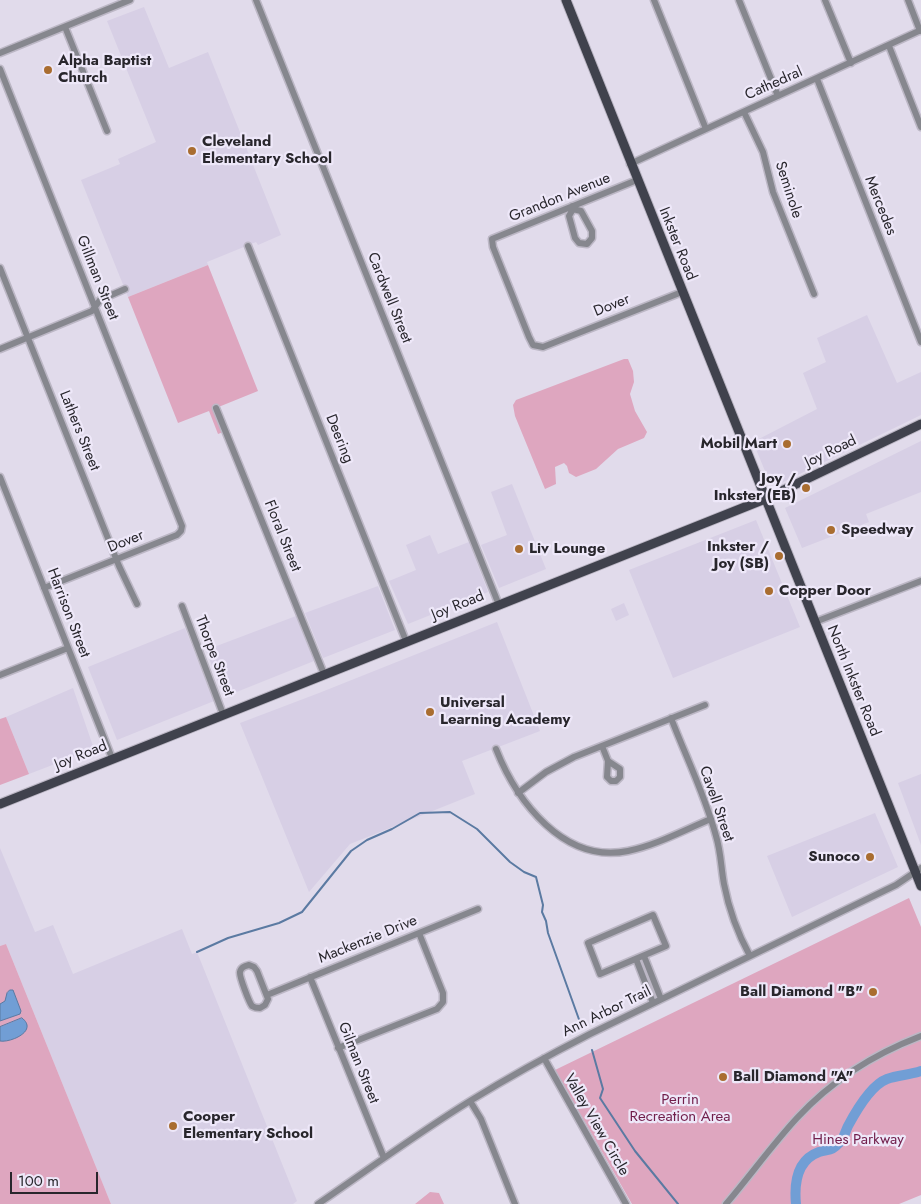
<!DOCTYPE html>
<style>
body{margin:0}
#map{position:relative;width:921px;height:1204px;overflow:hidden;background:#e1dbeb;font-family:Jost,sans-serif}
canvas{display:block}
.scale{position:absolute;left:10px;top:1172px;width:88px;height:22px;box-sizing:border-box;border:2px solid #28262c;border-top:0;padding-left:6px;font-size:15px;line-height:18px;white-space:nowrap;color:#28262c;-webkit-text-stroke:4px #eee8f9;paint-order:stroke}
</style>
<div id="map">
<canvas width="921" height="1204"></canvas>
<div class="scale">100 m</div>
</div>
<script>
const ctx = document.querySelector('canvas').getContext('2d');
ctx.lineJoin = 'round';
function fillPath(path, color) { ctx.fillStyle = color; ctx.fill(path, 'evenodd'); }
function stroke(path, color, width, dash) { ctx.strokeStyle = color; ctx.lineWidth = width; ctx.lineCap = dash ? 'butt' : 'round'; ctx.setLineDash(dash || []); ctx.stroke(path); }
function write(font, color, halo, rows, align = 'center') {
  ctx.font = font + ' Jost,sans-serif'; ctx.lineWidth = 4.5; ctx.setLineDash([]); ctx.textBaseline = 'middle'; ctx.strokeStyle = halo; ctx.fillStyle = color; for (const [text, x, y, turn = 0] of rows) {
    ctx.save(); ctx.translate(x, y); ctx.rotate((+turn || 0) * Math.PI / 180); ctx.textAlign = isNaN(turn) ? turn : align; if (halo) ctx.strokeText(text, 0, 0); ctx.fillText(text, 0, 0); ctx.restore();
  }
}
const built = new Path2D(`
 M144,7l25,61 39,-16 73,183 -23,10 -2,-3 -49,20 1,3 -80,32 -47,-117 39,-16 -2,-5 38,-17 -49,-121z
 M867,315l30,68 24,-11v43l-144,70 -7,-2 -17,-41 64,-33 -14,-36 23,-11 -9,-24z
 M921,441v51l-55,22 3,8 -67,26 -17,-40z
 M512,484l34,85 -47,19 -18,-43 26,-10 -16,-43z
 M756,520l44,107 -127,51 -44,-108z
 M430,535l8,19 31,-12 19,50 -80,32 -19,-43 27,-11 -10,-25z
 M378,586l17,44 -72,28 -18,-45z
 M624,603l5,12 -13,6 -5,-12z
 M296,616l18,45 -90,36 -18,-47z
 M497,622l43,109 -78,30 13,33 -125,50 -41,48 -69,-169 79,-30z
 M185,628l29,73 -97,39 -29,-73z
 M73,688l21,61 -65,25 -23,-57z
 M921,774v71l-23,-62z
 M875,813l23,54 -106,50 -25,-61z
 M0,848l35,84 18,-7 20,49 109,-45 10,25 5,-2 100,249 -4,3h-182l-105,-260 -6,2z`);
const green = new Path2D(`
 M208,265l50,126 -42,17 10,23 -8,3 -9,-23 -31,12 -50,-126z
 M624,359h4l5,12 1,11 -4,12 5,17 12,21 -3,6 -26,11 -22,20 -20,8 -7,-4 -2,-7 -3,-3 -9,4 1,17 -11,5 -30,-73 -2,-11 3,-5z
 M6,717l23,57 -29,11v-66z
 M909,898l12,29v268l-22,9h-267l-77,-134z
 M6,944l105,260h-111v-258z
 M430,1192l9,1 5,11h-29z`);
const water = new Path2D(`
 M10,990h3l8,21 -1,3 -20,7v-17l5,-3 2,-8z
 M22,1018c17,13 -12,25 -22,23v-14z`);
const stream = new Path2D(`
 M197,952l31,-14 51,-15 23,-11 49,-61 16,-11 25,-11 28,-16 30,-1 27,17 33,33 14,10 12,5 7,28 -1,7 4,9 2,12 33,92
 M592,1050l11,39 -3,9 35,53 43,53`);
const river = new Path2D(`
 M796,1204c-2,-21 1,-44 23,-52 10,-3 13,-1 20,-9 5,-4 6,-11 9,-17 8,-15 23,-41 39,-47 11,-4 23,-4 34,-8`);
const minor = new Path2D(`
 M256,0l243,605
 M654,0l52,129
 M739,0l39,96
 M825,0l26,63
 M908,0l12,31
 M65,27l42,104
 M889,46l32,81
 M0,53l130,-53
 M0,69l182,457 -1,5 -4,4 -133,53
 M817,79l104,263
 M744,112l19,40 10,40 41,102
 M630,164l291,-134
 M637,180l-145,59 1,8 36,90 4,8 10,2 139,-55
 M572,206l1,3 8,2 11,20v7l-5,6 -8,-1 -4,-5 -6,-22 4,-7
 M248,246l158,395
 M0,268l119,298 18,38
 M0,349l92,-38 8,-11 25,-11
 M216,408l108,266
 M0,477l112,281
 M182,606l41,108
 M815,622l106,-41
 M0,675l68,-27
 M671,718c15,39 34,77 45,118 5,16 5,32 8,48 5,26 14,50 26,72
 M602,746l6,15 -1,16 4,4h5l4,-4v-8l-12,-8
 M496,749c21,53 68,115 132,102 29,-6 56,-21 83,-32
 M518,793l28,-21 28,-15 131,-52
 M653,915l13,31 -66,28 -12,-31z
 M644,956l17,43
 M636,959l17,44
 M249,965l5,2 3,4 11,28 -3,6 -5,3c-4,0 -5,0 -8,-2 -3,-4 -13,-30 -12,-34 1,-5 5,-6 9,-7z
 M310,977l74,181
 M267,995l211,-86
 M338,1048l99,-39 6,-7v-9l-24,-60
 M544,1058l82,146
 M470,1101l11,18 34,85
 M318,1204c51,-35 100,-71 152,-103 39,-24 79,-46 120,-67l306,-149 25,-17
 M726,1204c24,-28 46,-59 71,-86 34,-37 77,-64 124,-82`);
const major = new Path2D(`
 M566,0l355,886
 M0,804l765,-305 156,-75`);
const markers = [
 [48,70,5,"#a96d30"],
 [192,151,5,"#a96d30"],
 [787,444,5,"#a96d30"],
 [806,488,5,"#a96d30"],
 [831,530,5,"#a96d30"],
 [519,549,5,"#a96d30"],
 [779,556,5,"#a96d30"],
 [769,591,5,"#a96d30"],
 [430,712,5,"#a96d30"],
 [870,857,5,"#a96d30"],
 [873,992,5,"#a96d30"],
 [723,1077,5,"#a96d30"],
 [173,1126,5,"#a96d30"]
];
const poiNames = [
 ["Alpha Baptist",58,61],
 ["Church",58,78],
 ["Cleveland",202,142],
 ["Elementary School",202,159],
 ["Mobil Mart",777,444,"right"],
 ["Joy /",796,479,"right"],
 ["Inkster (EB)",796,496,"right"],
 ["Speedway",841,530],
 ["Inkster /",769,547,"right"],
 ["Joy (SB)",769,564,"right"],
 ["Liv Lounge",529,549],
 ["Copper Door",779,591],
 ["Universal",440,703],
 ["Learning Academy",440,720],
 ["Sunoco",860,857,"right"],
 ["Ball Diamond \"B\"",863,992,"right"],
 ["Ball Diamond \"A\"",733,1077],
 ["Cooper",183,1117],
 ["Elementary School",183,1134]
];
const streetNames = [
 ["Cathedral",774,84,-24],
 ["Seminole",788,190,72],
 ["Grandon Avenue",560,198,-22],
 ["Mercedes",880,206,68],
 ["Inkster Road",677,244,68],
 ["Gillman Street",97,278,68],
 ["Cardwell Street",389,298,68],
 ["Dover",612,306,-22],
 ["Lathers Street",79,431,68],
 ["Deering",339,439,68],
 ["Joy Road",831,452,-26],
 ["Floral Street",282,536,68],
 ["Dover",126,542,-22],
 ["Joy Road",458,606,-22],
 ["Harrison Street",68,613,69],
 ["Thorpe Street",214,656,69],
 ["North Inkster Road",853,681,68],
 ["Joy Road",81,756,-22],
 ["Cavell Street",716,804,71],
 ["Mackenzie Drive",368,940,-22],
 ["Ann Arbor Trail",607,1012,-26],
 ["Gilman Street",358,1063,68],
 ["Valley View Circle",596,1125,60]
];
const parkNames = [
 ["Perrin",680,1100],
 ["Recreation Area",680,1117],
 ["Hines Parkway",858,1140]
];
fillPath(built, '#d7cfe5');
fillPath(green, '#dea6bf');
fillPath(water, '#719ed5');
stroke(water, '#5b7aa2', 1);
stroke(stream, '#5b7aa2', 2);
stroke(river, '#719ed5', 10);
stroke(minor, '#bcb7c5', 9);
stroke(major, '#bcb7c5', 11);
stroke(minor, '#86878e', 6);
stroke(major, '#40424d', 9);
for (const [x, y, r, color] of markers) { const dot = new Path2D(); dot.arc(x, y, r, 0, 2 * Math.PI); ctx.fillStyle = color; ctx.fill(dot); stroke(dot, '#eee8f9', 2); }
write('bold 15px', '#28262c', '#eee8f9', poiNames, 'left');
write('15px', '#28262c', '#eee8f9', streetNames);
write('15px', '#711e4b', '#eee8f9', parkNames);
</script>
